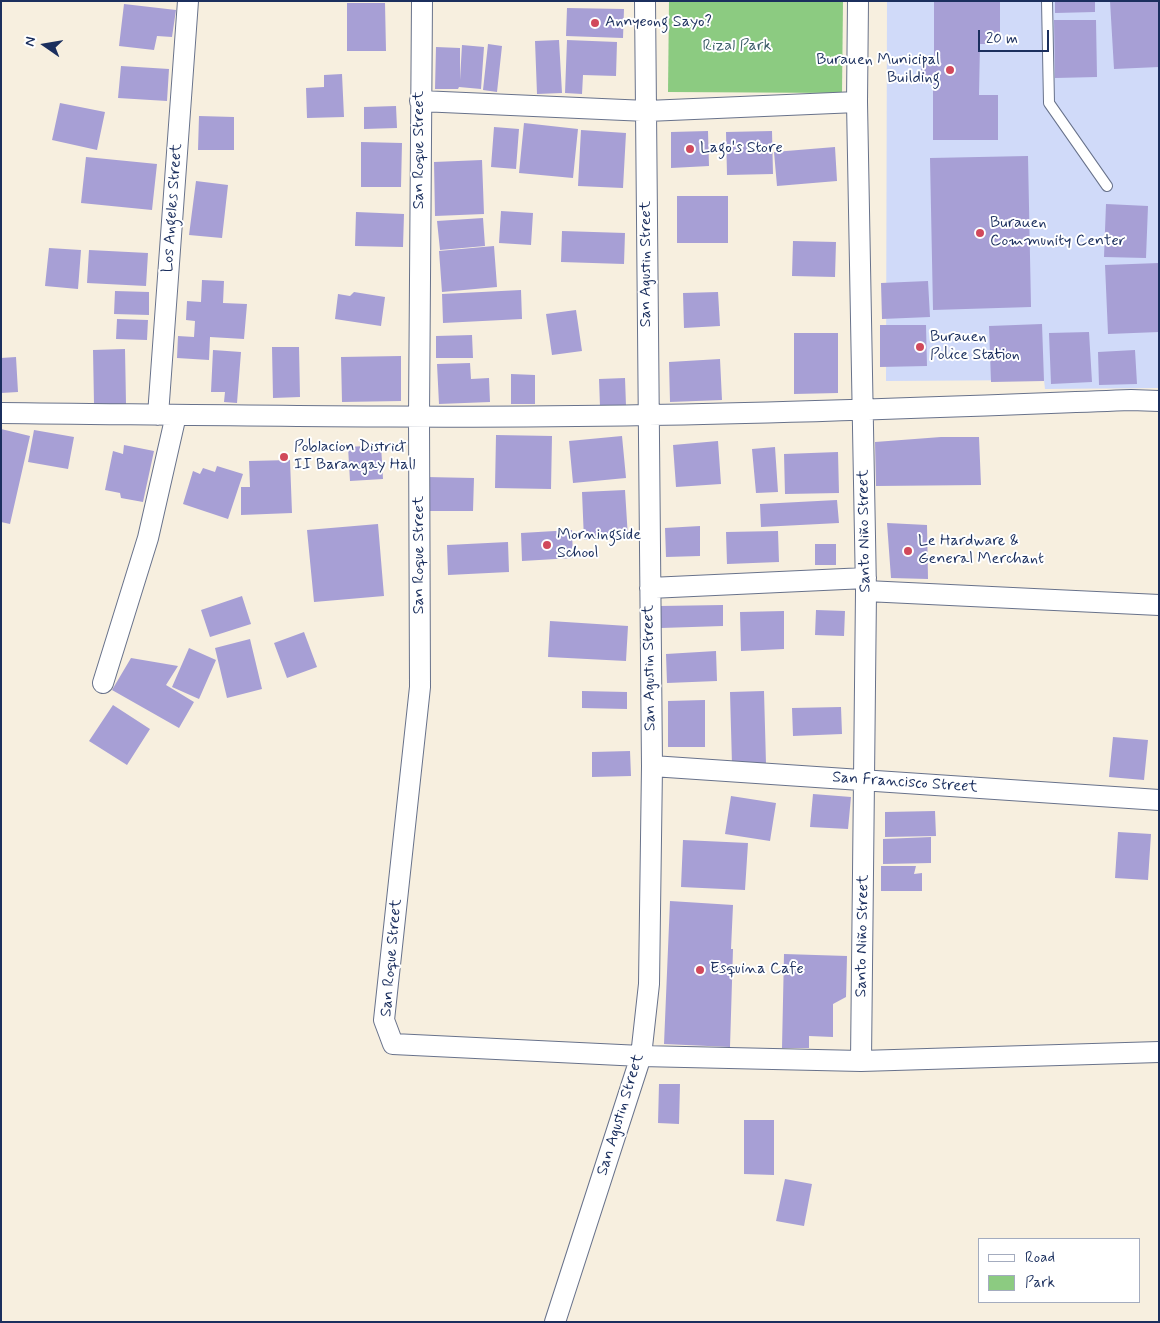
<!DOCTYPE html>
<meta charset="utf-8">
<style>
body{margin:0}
#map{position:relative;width:1160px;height:1323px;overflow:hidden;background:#f7efdf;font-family:Mynerve,sans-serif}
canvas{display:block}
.frame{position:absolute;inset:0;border:2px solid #1b2f5e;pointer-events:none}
.legend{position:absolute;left:978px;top:1238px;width:162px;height:65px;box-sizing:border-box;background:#fff;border:1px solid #a4acbf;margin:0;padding:6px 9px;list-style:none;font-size:15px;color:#1b2f5e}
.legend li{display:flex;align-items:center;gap:10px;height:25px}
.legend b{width:25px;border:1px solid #a4acbf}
.north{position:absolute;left:20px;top:20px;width:50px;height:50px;-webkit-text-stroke:4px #fff;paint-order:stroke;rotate:283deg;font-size:14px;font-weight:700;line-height:20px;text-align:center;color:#1b2f5e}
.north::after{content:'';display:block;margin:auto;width:18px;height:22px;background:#1b2f5e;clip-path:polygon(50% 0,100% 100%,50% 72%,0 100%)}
.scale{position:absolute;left:978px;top:30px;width:71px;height:22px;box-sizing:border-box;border:2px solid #1b2f5e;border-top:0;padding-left:6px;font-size:15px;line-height:18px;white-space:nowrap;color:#1b2f5e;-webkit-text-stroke:4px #fff;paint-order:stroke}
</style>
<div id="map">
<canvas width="1160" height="1323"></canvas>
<div class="frame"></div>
<ul class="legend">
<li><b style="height:6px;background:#fff"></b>Road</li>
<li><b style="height:14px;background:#8ccb81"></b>Park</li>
</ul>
<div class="north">N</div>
<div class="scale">20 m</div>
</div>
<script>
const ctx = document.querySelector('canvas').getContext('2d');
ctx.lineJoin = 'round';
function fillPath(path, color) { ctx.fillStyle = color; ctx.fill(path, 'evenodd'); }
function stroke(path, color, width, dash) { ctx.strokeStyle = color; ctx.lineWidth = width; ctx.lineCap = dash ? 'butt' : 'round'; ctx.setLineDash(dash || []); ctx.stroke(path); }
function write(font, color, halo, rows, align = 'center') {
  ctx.font = font + ' Mynerve,sans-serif'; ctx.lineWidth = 4; ctx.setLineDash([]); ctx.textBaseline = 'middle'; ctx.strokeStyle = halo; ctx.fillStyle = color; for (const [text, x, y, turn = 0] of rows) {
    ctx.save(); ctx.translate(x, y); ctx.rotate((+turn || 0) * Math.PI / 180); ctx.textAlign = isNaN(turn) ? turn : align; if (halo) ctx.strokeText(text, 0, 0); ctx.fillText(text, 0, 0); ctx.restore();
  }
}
const built = new Path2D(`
 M887,1h272v387l-114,1 -1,-9 -158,1z`);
const green = new Path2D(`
 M669,1h174l-1,92 -174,-1z`);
const building = new Path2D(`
 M934,1h66v43h-20l-1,51h19v45h-65v-56h-12v-29l13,1z
 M1055,1h40v11l-40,1z
 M1110,1h49v66l-45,2z
 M347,3h38l1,48h-39z
 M124,4l52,6 -4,27 -15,-1 -3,14 -35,-4z
 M567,8l57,1 -1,29 -57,-2z
 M1054,20h42l1,57 -42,1z
 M559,40l3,53 -25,1 -2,-53z
 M567,40l50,2 -1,34 -33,-1 -1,19 -17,-1z
 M488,44l14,2 -5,46 -14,-2z
 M462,45l22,2 -3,42 -22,-2 -1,2h-23l1,-42 24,1v32z
 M121,66l48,3 -2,32 -49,-3z
 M342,74l2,43 -37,1 -1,-30 18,-1v-12z
 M60,103l45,9 -8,38 -45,-10z
 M396,106l1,22 -33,1v-22z
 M199,116l35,1v33h-36z
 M524,123l54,6 -5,49 -54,-5z
 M494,127l25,2 -3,40 -25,-2z
 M581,130l45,3 -3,55 -45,-2z
 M708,131l1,35 -38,2v-36z
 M772,131l1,43 -46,1 -1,-43z
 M361,142l41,1 -1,44h-40z
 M835,147l2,34 -60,5 -3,-34z
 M1028,156l3,151 -98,3 -3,-152z
 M86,157l71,7 -5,46 -71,-7z
 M482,160l2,54 -49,2 -1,-54z
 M196,181l32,4 -6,53 -33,-3z
 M677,196h51v47h-51z
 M1106,204l42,2 -2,52 -42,-1z
 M501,211l32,2 -2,32 -32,-2z
 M356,212l48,2 -1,33 -48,-1z
 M483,218l2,28 -45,4 -3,-29z
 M562,231l63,2 -1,31 -63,-2z
 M793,241l43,1 -1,35 -43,-1z
 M494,246l3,41 -55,5 -3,-41z
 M49,248l32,2 -3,39 -33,-3z
 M89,250l59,3 -2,33 -59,-3z
 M1159,263v69l-51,2 -3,-69z
 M202,280l22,1 -1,22 24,1 -3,35 -34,-2 -1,23 -32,-2 1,-22 16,1 1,-16 -9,-1 1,-19 14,1z
 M928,281l2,36 -48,2 -1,-36z
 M521,290l1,29 -79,4 -1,-29z
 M115,291l34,1v23l-35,-1z
 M354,292l31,5 -4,29 -46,-7 3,-25 12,2z
 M718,292l2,34 -36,2 -1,-35z
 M576,310l6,41 -30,4 -6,-41z
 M117,319l31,1 -1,20 -31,-1z
 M1042,324l2,57 -53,1 -2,-56z
 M880,325h46l1,41 -47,1z
 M1089,332l3,50 -41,2 -2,-51z
 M794,333h44v60l-44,1z
 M472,335l1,23h-37v-22z
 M272,347h27l1,50 -27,1z
 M125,349l1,55h-32l-1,-54z
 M213,350l28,2 -4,51 -13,-1 1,-10h-14z
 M1135,350l2,34 -38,1 -1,-33z
 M401,356v45l-59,1 -1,-45z
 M16,357l2,35 -17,1v-35z
 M720,359l2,41 -52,2 -1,-40z
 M470,363l1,16 18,-1 1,24 -51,2 -2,-40z
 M511,374l24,1v29h-24z
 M625,378l1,28 -26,1 -1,-28z
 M1,429l29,7 -20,88 -9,-2z
 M34,430l40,7 -6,32 -40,-7z
 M496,435l56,1 -1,53 -56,-1z
 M622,436l4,42 -53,5 -4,-42z
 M941,437h38l2,48 -105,1 -1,-44z
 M718,441l3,43 -45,3 -3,-42z
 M124,445l30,6 -11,51 -22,-4 -1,-5 -15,-3 8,-39 10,3z
 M381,445l2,34 -33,2 -2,-34z
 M775,447l3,45 -22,1 -4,-44z
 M838,452l1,41 -54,1 -1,-40z
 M290,460l2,53 -51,2v-28h9l-1,-26z
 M217,466l26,8 -15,45 -45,-15 10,-33 7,3 3,-6 12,4z
 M426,477l48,1 -1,33h-47z
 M625,490l3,48 -44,2 -2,-48z
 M837,500l2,23 -78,4 -1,-23z
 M887,523l40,2 1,54 -37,-1z
 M378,524l6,72 -70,6 -7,-72z
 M700,526v30l-34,1 -1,-29z
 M572,530l1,28 -51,3 -1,-28z
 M778,531l1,31 -52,2 -1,-32z
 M508,542l1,30 -61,3 -1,-30z
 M815,544h21v21h-21z
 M242,596l9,28 -41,13 -9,-27z
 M723,605v21l-62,2 -1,-22z
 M816,610l29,1 -1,25 -29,-1z
 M784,611v38l-43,2 -1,-39z
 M550,621l78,5 -2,35 -78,-4z
 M304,632l13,35 -30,11 -13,-35z
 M250,639l12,50 -35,9 -12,-50z
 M189,648l27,12 -17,39 -27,-12z
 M716,651l1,30 -50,2 -1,-29z
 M131,658l47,8 -12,19 28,17 -15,26 -67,-38z
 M582,691l45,1v17l-45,-1z
 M764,691l2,73 -34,1 -2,-73z
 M705,700v47h-37v-46z
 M113,705l37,24 -23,36 -38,-24z
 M841,707l1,27 -49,2 -1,-28z
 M1113,737l35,3 -4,40 -35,-3z
 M630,751l1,25 -39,1v-25z
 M813,794l38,3 -3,32 -38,-2z
 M731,796l45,7 -6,38 -45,-7z
 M935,811l1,25 -51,1v-25z
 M1118,832l33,2 -3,46 -33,-2z
 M931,837v26l-48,1v-25z
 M683,840l65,3 -3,47 -64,-3z
 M881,866h35l-2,8 8,-1v18h-41z
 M670,901l63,4 -2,44h2l-3,98 -66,-3z
 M784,954l63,2 -1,41 -13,7v33l-24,-1v12h-27z
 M659,1084h21l-1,40 -21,-1z
 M744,1120h30v55l-30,-1z
 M785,1179l27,5 -8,42 -28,-5z`);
const lane = new Path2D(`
 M1047,1l2,102 58,83`);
const street = new Path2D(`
 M422,1l-3,416 1,270 -36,333 9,24 248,12 220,5 298,-9
 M858,1l-1,101 9,489 -5,470
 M420,101l227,10 210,-9
 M1,413c216,2 432,6 647,2 161,-2 322,-9 483,-15l28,1
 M158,415l30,-414
 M650,588l216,-10
 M866,591l293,14
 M103,683l45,-145 28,-123
 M652,766l507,34
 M555,1322l86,-266 8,-72 3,-218 -7,-765`);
const markers = [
 [595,23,5,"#d1495b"],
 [950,70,5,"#d1495b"],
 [690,149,5,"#d1495b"],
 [980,233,5,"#d1495b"],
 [920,347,5,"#d1495b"],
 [284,457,5,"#d1495b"],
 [547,545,5,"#d1495b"],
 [908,551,5,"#d1495b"],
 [700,970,5,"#d1495b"]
];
const poiNames = [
 ["Annyeong Sayo?",605,23],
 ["Burauen Municipal",940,61,"right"],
 ["Building",940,79,"right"],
 ["Lago's Store",700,149],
 ["Burauen",990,224],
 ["Community Center",990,242],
 ["Burauen",930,338],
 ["Police Station",930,356],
 ["Poblacion District",294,448],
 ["II Barangay Hall",294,466],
 ["Morningside",557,536],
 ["School",557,554],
 ["Le Hardware &",918,542],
 ["General Merchant",918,560],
 ["Esquina Cafe",710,970]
];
const parkNames = [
 ["Rizal Park",737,47]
];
const streetNames = [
 ["San Roque Street",420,150,-90],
 ["Los Angeles Street",173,208,-86],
 ["San Agustin Street",647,264,-90],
 ["Santo Niño Street",865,531,-91],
 ["San Roque Street",420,555,-90],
 ["San Agustin Street",650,668,-91],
 ["San Francisco Street",905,783,4],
 ["Santo Niño Street",863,936,-89],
 ["San Roque Street",392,958,-85],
 ["San Agustin Street",621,1115,-73]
];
fillPath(built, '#d0daf9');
fillPath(green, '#8ccb81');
fillPath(building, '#a79fd5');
stroke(lane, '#68728b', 12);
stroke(street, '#68728b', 22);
stroke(lane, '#fff', 10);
stroke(street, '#fff', 20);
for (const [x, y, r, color] of markers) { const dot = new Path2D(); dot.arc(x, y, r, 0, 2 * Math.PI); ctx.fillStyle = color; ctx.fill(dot); stroke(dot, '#fff', 2); }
write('16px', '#1b2f5e', '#fff', poiNames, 'left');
write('16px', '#3d5e68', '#fff', parkNames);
write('16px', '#1b2f5e', '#fff', streetNames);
</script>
